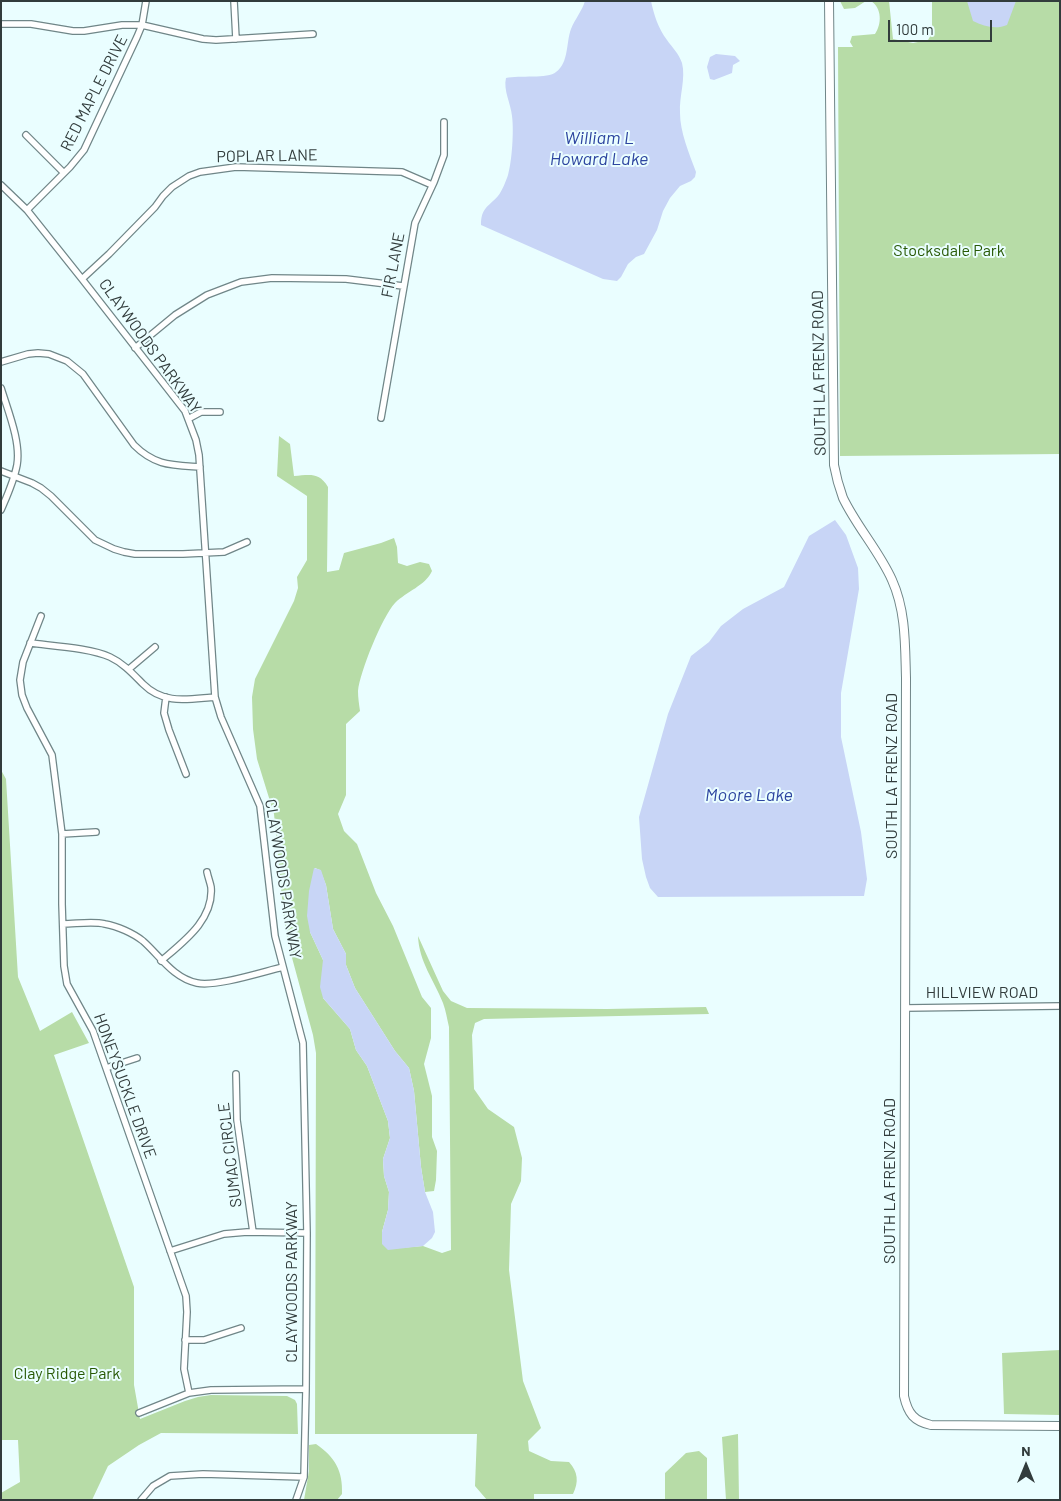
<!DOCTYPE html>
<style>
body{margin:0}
#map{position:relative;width:1061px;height:1501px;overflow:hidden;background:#eafeff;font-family:Barlow,sans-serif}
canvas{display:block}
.frame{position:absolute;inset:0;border:2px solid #323c3c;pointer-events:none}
.north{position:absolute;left:1001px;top:1441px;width:50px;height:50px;-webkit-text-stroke:4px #eafeff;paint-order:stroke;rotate:0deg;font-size:14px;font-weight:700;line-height:20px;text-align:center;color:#323c3c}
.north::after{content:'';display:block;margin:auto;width:18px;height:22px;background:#323c3c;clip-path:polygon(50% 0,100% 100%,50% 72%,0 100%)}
.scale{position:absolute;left:888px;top:20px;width:104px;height:22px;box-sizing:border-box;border:2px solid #323c3c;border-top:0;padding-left:6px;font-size:15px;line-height:18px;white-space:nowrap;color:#323c3c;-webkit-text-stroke:4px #eafeff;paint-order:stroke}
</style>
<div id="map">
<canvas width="1061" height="1501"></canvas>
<div class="frame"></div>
<div class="north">N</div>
<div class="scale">100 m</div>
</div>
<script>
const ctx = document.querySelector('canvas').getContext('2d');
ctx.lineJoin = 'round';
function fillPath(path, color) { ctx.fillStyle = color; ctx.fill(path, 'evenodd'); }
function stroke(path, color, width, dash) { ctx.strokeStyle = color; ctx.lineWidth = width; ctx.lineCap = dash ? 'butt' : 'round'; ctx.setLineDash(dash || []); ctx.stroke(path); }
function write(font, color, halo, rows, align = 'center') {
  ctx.font = font + ' Barlow,sans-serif'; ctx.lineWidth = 4; ctx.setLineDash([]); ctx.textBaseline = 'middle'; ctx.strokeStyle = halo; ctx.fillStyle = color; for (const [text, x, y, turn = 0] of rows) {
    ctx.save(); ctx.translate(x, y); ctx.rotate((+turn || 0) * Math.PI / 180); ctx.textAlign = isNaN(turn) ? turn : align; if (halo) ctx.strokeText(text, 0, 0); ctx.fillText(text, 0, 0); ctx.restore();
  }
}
const green = new Path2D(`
 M840,1h26l-11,7 -11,1z
 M871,1h18l4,38 20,4 15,-3 4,-7v-32h128v453l-220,2 -2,-409h15l-3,-5 2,-6 23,-2c7,-10 7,-26 -4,-33z
 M279,436l11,8 4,32c16,-1 25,-4 34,11l-1,85 12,-2 5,-17 37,-10 13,-5 3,9 1,16 9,3 13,-4 9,2 3,7c-7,15 -25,20 -37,32 -13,14 -35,69 -37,88 0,7 1,13 2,20l-14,13v71l-8,19 6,17 13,13 19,49 17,33 29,71 9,11v30l-7,26 8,32v41l5,14 -1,29 -2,11 -9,1 -4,-25 -7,-76 -5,-23 -14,-17 -40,-63 -9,-23v-11l-13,-25 -7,-44 -6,-15 -5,-2 -5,64 13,28v38l27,31 6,21 11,16 21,55 2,17 -7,21 1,17 5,16 -1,18 -6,22 6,17 35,-3 19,7 9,-3 -2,-223c-2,-8 -3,-16 -6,-24 -9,-23 -24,-41 -25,-67l25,55 8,10 16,7 140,1 99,-2 3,7 -225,5 -9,4 -3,12 2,54 14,20 26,18 8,31 -1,23 -10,23 -2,66 14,111 18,47 -13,13 1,10 22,10 18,1c9,10 10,20 4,32h-39v6h-47l-12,-14 2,-52h-162l1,-381 -3,-18 -25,-92 -4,-24 -10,-105 -17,-55 -4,-30 -1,-32 3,-18 39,-78 4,-13 -1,-11 10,-17v-64l-30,-20z
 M1,770l5,9 12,198 22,54 32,-19 17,31 -35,12 80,232v98l6,34 45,-18 13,-4 13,-2 76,1 8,4 2,4 1,30 -137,-1 -22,12 -31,21 -16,34h-91v-7l19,-11 -2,-42h-17z
 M1060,1350v65l-56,-1 -2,-61z
 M738,1434l1,66h-13l-4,-63z
 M316,1444c19,13 27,27 26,50l-5,6h-33l5,-29v-26z
 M699,1451l8,7v42h-42v-27l21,-20z`);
const water = new Path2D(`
 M585,1h66c3,14 7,27 16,39 5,7 12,14 15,23 4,15 -3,34 -2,50 0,19 9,40 16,59l-1,5 -4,4 -11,5 -10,12 -7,13 -6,19 -13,24 -8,3 -8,7 -7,13 -4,4 -14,-2 -122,-54c0,-17 7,-18 17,-29 4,-5 8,-15 10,-21 4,-14 6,-44 4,-59 -1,-12 -9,-26 -6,-38 13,-3 42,1 50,-6 13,-9 10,-30 15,-43 4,-10 11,-18 14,-28z
 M967,1h49l-9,24c-12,5 -23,1 -34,-4z
 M716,54l19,2 5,5 -7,4 -1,8 -18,7 -4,-1 -3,-12 3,-10z
 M835,520l11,15 12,33 1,21 -18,104v44l20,95 6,47 -3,17 -206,1 -8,-9 -4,-11 -4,-18 -3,-42 29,-103 23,-58 18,-14 12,-16 22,-17 41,-22 25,-51z
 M314,868l7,2 5,15 7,44 13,25v11l9,23 40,63 14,17 5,23 7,76 4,25 8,20 2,20 -3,6 -9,8 -35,4 -6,-6v-12l6,-22 1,-18 -5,-16 -1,-17 7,-21 -2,-17 -21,-55 -11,-16 -6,-21 -27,-31 -3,-11 3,-27 -13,-28 -3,-16 2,-25z`);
const street = new Path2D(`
 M234,1l2,38
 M1,24h30l42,7h11l38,-6h20l61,14 13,1 97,-6
 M26,135l38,38
 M1,185l26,25 55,69 103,132 11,29 3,15 16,242 6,20 39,89 15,130 28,107 4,190 -1,156 -2,88 -8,23
 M27,210l43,-43 14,-17 53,-113 5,-12 4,-24
 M82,279l27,-25 46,-47 8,-11 9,-9 17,-11 11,-4 36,-5 166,5 30,13
 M135,348l40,-33 32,-20 34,-13 31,-4 74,1 57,7
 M1,362l27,-8 10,-1 11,1 18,7 16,13 51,71c21,21 38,20 66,22
 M1,388c7,23 20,54 16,77 -3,16 -10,31 -16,45
 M381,418l34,-195 19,-41 10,-27v-33
 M188,419l13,-7h19
 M1,471l31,12 9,5 10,8 44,44 19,9 10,3 11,2h48l41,-2 23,-10
 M41,616l-18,46 -3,18 2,15 5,13 25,47 10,79v70l2,62 3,18 26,47 93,265 1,16 -3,57 5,24
 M30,643c23,3 61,5 80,14 13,6 23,17 33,27 21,21 45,15 72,13
 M129,669l26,-22
 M166,697l-2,16 5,17 17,44
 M62,834l34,-2
 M63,924c13,0 29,-3 42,0 12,2 28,9 38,17 17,15 30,37 54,42 19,4 65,-11 86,-16
 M161,961c22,-19 53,-41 50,-74 -1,-5 -3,-10 -4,-15
 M905,1008l155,-2
 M106,1068l31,-10
 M236,1074l1,46 16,112
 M170,1251l54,-17 23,-2 60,1
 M185,1340h19l37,-12
 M139,1413l50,-20 22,-3 95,-1
 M141,1500l12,-14 17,-10 33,-2 101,3`);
const secondary = new Path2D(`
 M829,1l5,464c2,11 5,22 9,33 14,29 36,53 49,82 14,31 13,65 14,98l-2,718c4,18 10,25 27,29l129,1`);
const streetNames = [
 ["RED MAPLE DRIVE",94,93,-63],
 ["POPLAR LANE",267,156,-1],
 ["FIR LANE",393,265,-79],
 ["CLAYWOODS PARKWAY",150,346,54],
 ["SOUTH LA FRENZ ROAD",819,373,-91],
 ["SOUTH LA FRENZ ROAD",892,776,-90],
 ["CLAYWOODS PARKWAY",283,879,81],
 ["HILLVIEW ROAD",982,993],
 ["HONEYSUCKLE DRIVE",125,1086,70],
 ["SUMAC CIRCLE",230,1155,-97],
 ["SOUTH LA FRENZ ROAD",890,1181,-90],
 ["CLAYWOODS PARKWAY",292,1282,-90]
];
const parkNames = [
 ["Stocksdale Park",949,251],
 ["Clay Ridge Park",67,1374]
];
const waterNames = [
 ["William L",599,138],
 ["Howard Lake",599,159],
 ["Moore Lake",749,795]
];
fillPath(green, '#b7dca7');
fillPath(water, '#c8d5f6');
stroke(street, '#708688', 8);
stroke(secondary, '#708688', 10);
stroke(street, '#fff', 5.5);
stroke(secondary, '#fff', 8);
write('16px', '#323c3c', '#eafeff', streetNames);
write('16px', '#285905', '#eafeff', parkNames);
write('italic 18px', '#2d45a0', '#eafeff', waterNames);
</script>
